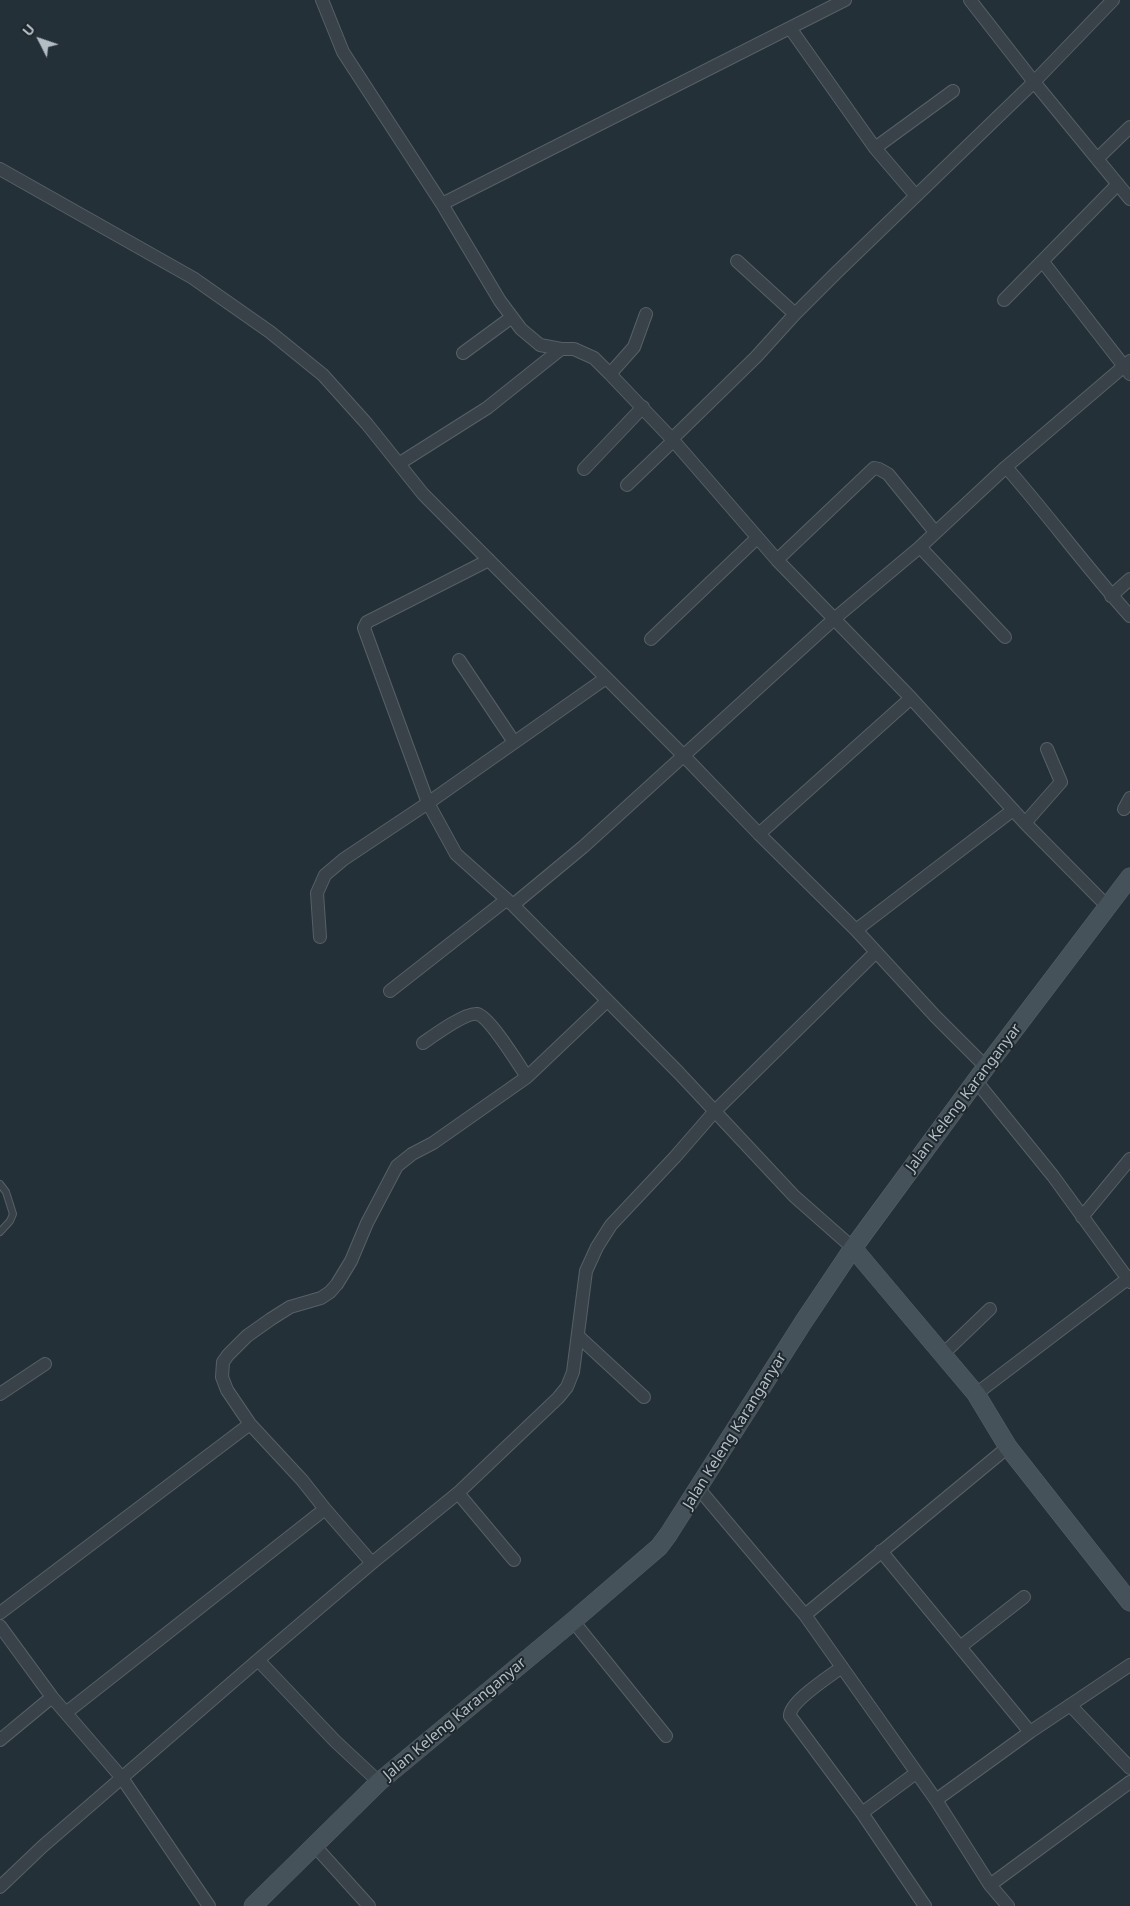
<!DOCTYPE html>
<style>
body{margin:0}
#map{position:relative;width:1130px;height:1906px;overflow:hidden;background:#243037;font-family:"Noto Sans",sans-serif}
canvas{display:block}
.north{position:absolute;left:15px;top:15px;width:50px;height:50px;-webkit-text-stroke:4px #1d272d;paint-order:stroke;rotate:311deg;font-size:14px;font-weight:700;line-height:20px;text-align:center;color:#b3bdc4}
.north::after{content:'';display:block;margin:auto;width:18px;height:22px;background:#b3bdc4;clip-path:polygon(50% 0,100% 100%,50% 72%,0 100%)}
</style>
<div id="map">
<canvas width="1130" height="1906"></canvas>
<div class="north">U</div>
</div>
<script>
const ctx = document.querySelector('canvas').getContext('2d');
ctx.lineJoin = 'round';
function stroke(path, color, width, dash) { ctx.strokeStyle = color; ctx.lineWidth = width; ctx.lineCap = dash ? 'butt' : 'round'; ctx.setLineDash(dash || []); ctx.stroke(path); }
function write(font, color, halo, rows, align = 'center') {
  ctx.font = font + ' "Noto Sans",sans-serif'; ctx.lineWidth = 4; ctx.setLineDash([]); ctx.textBaseline = 'middle'; ctx.strokeStyle = halo; ctx.fillStyle = color; for (const [text, x, y, turn = 0] of rows) {
    ctx.save(); ctx.translate(x, y); ctx.rotate((+turn || 0) * Math.PI / 180); ctx.textAlign = isNaN(turn) ? turn : align; if (halo) ctx.strokeText(text, 0, 0); ctx.fillText(text, 0, 0); ctx.restore();
  }
}
const lane = new Path2D(`
 M0,1184l6,8 7,22 -3,7 -10,11`);
const street = new Path2D(`
 M322,0l21,52 99,152 58,97 21,28 19,16 21,4h13l20,9 16,16 62,65 105,121 134,138 114,125 83,84
 M970,0l64,82 96,117
 M790,28l85,120 41,48
 M875,148l78,-57
 M1097,159l33,-32
 M0,169l193,109 77,54 53,43 44,49 56,70 260,261 76,79 97,96 79,86 51,51
 M442,204l403,-204
 M737,261l58,53
 M1043,262l87,112
 M1004,300l114,-116
 M463,353l49,-36
 M610,374l24,-27 12,-33
 M672,439l84,-82 39,-43 41,-41 198,-191 79,-82
 M400,463l87,-55 74,-59
 M1006,467c43,49 81,101 124,149
 M584,469l59,-62
 M627,485l47,-45
 M920,547l85,90
 M489,560l-114,58 -8,4 -3,6 64,175 28,51 57,51 166,168 115,123 59,52
 M777,560l97,-92 5,1 9,5 47,58
 M1111,596l19,-17
 M651,639l106,-101
 M459,660l55,82
 M1124,809l6,-11
 M1025,823l36,-41 -14,-33
 M759,834l152,-136
 M513,905l70,-58 251,-228 86,-72 86,-80 124,-106
 M856,930l157,-120
 M320,937l-3,-44 8,-18 19,-16 84,-56 178,-125
 M390,991l116,-91
 M423,1043c10,-7 43,-31 54,-29 12,2 42,51 50,63
 M976,1081l77,95 77,106
 M1082,1217l48,-58
 M578,1336l66,61
 M942,1355l48,-46
 M0,1394l45,-30
 M976,1394l154,-117
 M699,1489l106,126 131,185 54,85 18,21
 M458,1493l56,67
 M881,1551l149,181
 M372,1563l-47,-54 -23,-29 -52,-56 -23,-34 -5,-13 1,-15 5,-7 19,-19 24,-17 19,-12 31,-9 9,-6 7,-8 14,-23 16,-38 30,-57 15,-12 21,-11 94,-66 80,-76
 M0,1613l250,-189
 M805,1615l203,-168
 M573,1621l93,115
 M0,1626l52,71 70,81 87,128
 M960,1647l64,-50
 M258,1660l77,81 44,41
 M842,1667c-12,9 -53,35 -52,49l72,97 63,93
 M1070,1705l60,63
 M67,1712l258,-203
 M0,1740l52,-43
 M936,1800l94,-68 100,-67
 M862,1813l54,-40
 M314,1845l55,61
 M990,1885l140,-103
 M0,1887l43,-41 215,-186 114,-97 86,-70 100,-95 9,-11 6,-15 13,-101 11,-24 14,-22 64,-68 40,-46 161,-159`);
const secondary = new Path2D(`
 M853,1248l123,146 32,53 122,155
 M253,1906l126,-124 194,-161 86,-74 9,-12 136,-214 49,-73 133,-181 144,-190`);
const streetNames = [
 ["Jalan Keleng Karanganyar",964,1098,-53],
 ["Jalan Keleng Karanganyar",735,1431,-58],
 ["Jalan Keleng Karanganyar",455,1719,-40]
];
stroke(lane, '#566066', 8);
stroke(street, '#566066', 14);
stroke(secondary, '#566066', 19);
stroke(lane, '#384248', 6);
stroke(street, '#384248', 12);
stroke(secondary, '#46525a', 18);
write('15px', '#b3bdc4', '#1d272d', streetNames);
</script>
